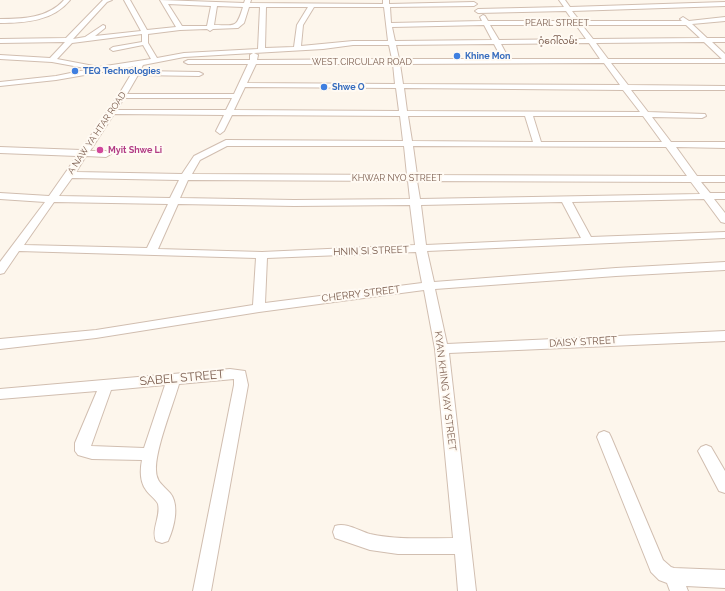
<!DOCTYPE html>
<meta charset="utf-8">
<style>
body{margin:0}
canvas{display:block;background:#fdf6ec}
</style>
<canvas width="725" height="591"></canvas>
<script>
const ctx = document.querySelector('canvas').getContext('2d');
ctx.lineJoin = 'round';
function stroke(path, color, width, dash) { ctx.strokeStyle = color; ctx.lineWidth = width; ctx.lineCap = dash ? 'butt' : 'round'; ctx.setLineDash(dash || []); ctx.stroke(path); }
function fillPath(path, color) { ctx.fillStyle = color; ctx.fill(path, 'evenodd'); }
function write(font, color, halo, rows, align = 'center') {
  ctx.font = font + ' Raleway,"Noto Sans Myanmar",sans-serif'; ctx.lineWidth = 4; ctx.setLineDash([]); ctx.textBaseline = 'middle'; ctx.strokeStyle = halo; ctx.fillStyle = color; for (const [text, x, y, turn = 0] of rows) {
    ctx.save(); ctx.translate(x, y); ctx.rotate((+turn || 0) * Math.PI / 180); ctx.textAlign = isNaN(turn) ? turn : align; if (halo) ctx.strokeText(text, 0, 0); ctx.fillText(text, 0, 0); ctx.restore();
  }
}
const minor = new Path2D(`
 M64,0h6c-17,21 -45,23 -70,23v-4c23,0 48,-1 64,-19z
 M103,0h9l-5,2 -34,37 12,-2 18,-12 2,1v2l-10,8 46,-5 -17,-31h6l17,30 29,-3 -16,-27 84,3 1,-3h6l-1,3 133,1v-4h6v4l85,-2 3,2 -3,2 -84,1 1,16 91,-2 -2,-4 3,-2 2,1 3,5h85l-7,-10 -88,2 -3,-2 3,-2 86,-2 -5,-7h6l5,7 155,-5v4l-153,5 8,10h102l-2,-2 3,-2 6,4 36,-4v4l-33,3 15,14h18v4h-13l13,12v9h-114l17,22 97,1v4h-94l17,22 57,2 1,2 -4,2 -50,-1 19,25h54v6l-49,-1 21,29h28v6h-24l9,11h15v6h-11l11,14v10l-4,-1 -17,-23 -132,3 19,35 134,-5v6l-298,13 7,31 182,-14 109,-6v8l-109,6 -181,13 12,55 278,-13v10l-276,12 27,238h-18l-3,-37h-57l-28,-4 -35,-12 -2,-6 2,-6c11,-4 24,5 35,8 27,6 56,4 83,4l-18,-189 -11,-59 -165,22 -163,26 -96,11v-10l96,-9 157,-25 3,-47 -237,-7 -15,22 -4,1v-12l45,-60 -45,-3v-6l49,3 28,-40 -77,-3v-6l81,3 37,-54 18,-30 -80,14 -56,6v-4l56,-6 34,-7 -38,-7 -52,-3v-4l50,3 15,-16 -65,1v-4l66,-1zM168,4l43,2 -4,20h-25zM217,6l26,1c-7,22 -7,18 -29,18zM249,7h11l-2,42 -74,4 -27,5 -9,-15v-9l32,-4 27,-1 3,2 3,-2 25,-1 6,-5zM266,7h42l-11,18 -3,22 -29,1zM314,7h70l4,34h-35l-52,5 2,-21zM484,25l8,15 -97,1 -3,-14zM490,25h86l10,14 -87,1zM582,25h104l14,13 -107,1zM142,34v8l-29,5 -3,2 3,2 30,-6 8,14 -52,8 -42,-8 15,-16zM704,42l18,17h-114l-12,-16zM589,43l11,16h-91l-8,-15zM494,44l8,15h-103l-3,-14zM353,45h36l3,14 -135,1 1,-5 -4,-2 69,-4zM253,53l-3,2v5h-62l-4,2 4,2h60l-14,30h-107l11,-19 61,1 4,-2 -4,-2 -59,-1 3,-6 41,-8zM604,63l16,22 -217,-1 -3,-20zM256,64h137l2,20 -148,-1zM245,87l151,1 3,23 -165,-1zM404,88l219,2 17,22 -233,-1zM124,98h108l-6,12h-109zM114,114l110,1 -8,16 4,3 4,-3 8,-16 168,1 3,25 -177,-1 -32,16 -12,18 -106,-2 10,-16 20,1 5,-3 -5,-3h-16zM408,116h117l8,26 -121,-1zM533,116h110l19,26h-121zM227,146h177l3,29 -215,-1 8,-14zM413,146l253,1 21,29 -270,-1zM72,178l107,2 -9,18 -111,-2zM188,180l220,1 2,18 -116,1 -114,-2zM417,181l274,1 9,12 -280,5zM54,202l114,2 -21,44 -123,-3zM562,202l19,36 -155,7 -5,-40zM178,204l116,2 116,-1 5,40 -153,7 -104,-3zM416,252l6,31 -157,20 2,-45z
 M230,369l15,2 3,14 -37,206h-18l41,-206v-6l-55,5c-6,21 -24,66 -23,86 0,12 7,15 14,23 10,12 4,35 -2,48l-6,2 -6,-2c-5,-12 5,-24 2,-37 -2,-5 -9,-9 -12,-14 -6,-8 -6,-20 -4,-30l-50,-1 -14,-4 -3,-4v-8l22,-52 -97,8v-10zM165,385l-21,63 -53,-2 20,-56z
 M604,431l5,2 2,4 52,123 8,7 3,1 51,2v18l-39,-2 2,5h-18l-3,-8 -8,-3 -8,-8 -54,-135 2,-4z
 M706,445l5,2 14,24v22l-6,-2 -21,-40 3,-4z`);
const markers = [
 [457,56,4,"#3f7fe0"],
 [75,71,4,"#3f7fe0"],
 [324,87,4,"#3f7fe0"],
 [100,150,4,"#d1479c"]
];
const farStreetnames = [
 ["PEARL STREET",557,23],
 ["ဂံ့ဂေါ်လမ်း",558,41],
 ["WEST CIRCULAR ROAD",362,62],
 ["A NAW YA HTAR ROAD",97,133,-56],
 ["KHWAR NYO STREET",397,178]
];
const farShopnames = [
 ["Khine Mon",465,56],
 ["TEQ Technologies",83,71],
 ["Shwe O",332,87]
];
const farHotelnames = [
 ["Myit Shwe Li",108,150]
];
const streetNames = [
 ["HNIN SI STREET",371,251,-2],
 ["CHERRY STREET",361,294,-7],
 ["DAISY STREET",583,342,-3],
 ["KYAN KHING YAY STREET",445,391,83]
];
const nearStreetnames = [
 ["SABEL STREET",182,378,-5]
];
stroke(minor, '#d1beb0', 2);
fillPath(minor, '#fff');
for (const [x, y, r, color] of markers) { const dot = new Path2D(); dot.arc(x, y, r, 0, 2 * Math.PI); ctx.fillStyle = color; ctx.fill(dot); stroke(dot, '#fffaf3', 1.5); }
write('9px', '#7a5c4d', '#fffaf3', farStreetnames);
write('bold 9px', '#366cbe', '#fffaf3', farShopnames, 'left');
write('bold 9px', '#b23c85', '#fffaf3', farHotelnames, 'left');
write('10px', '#7a5c4d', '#fffaf3', streetNames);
write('12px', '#7a5c4d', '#fffaf3', nearStreetnames);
</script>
